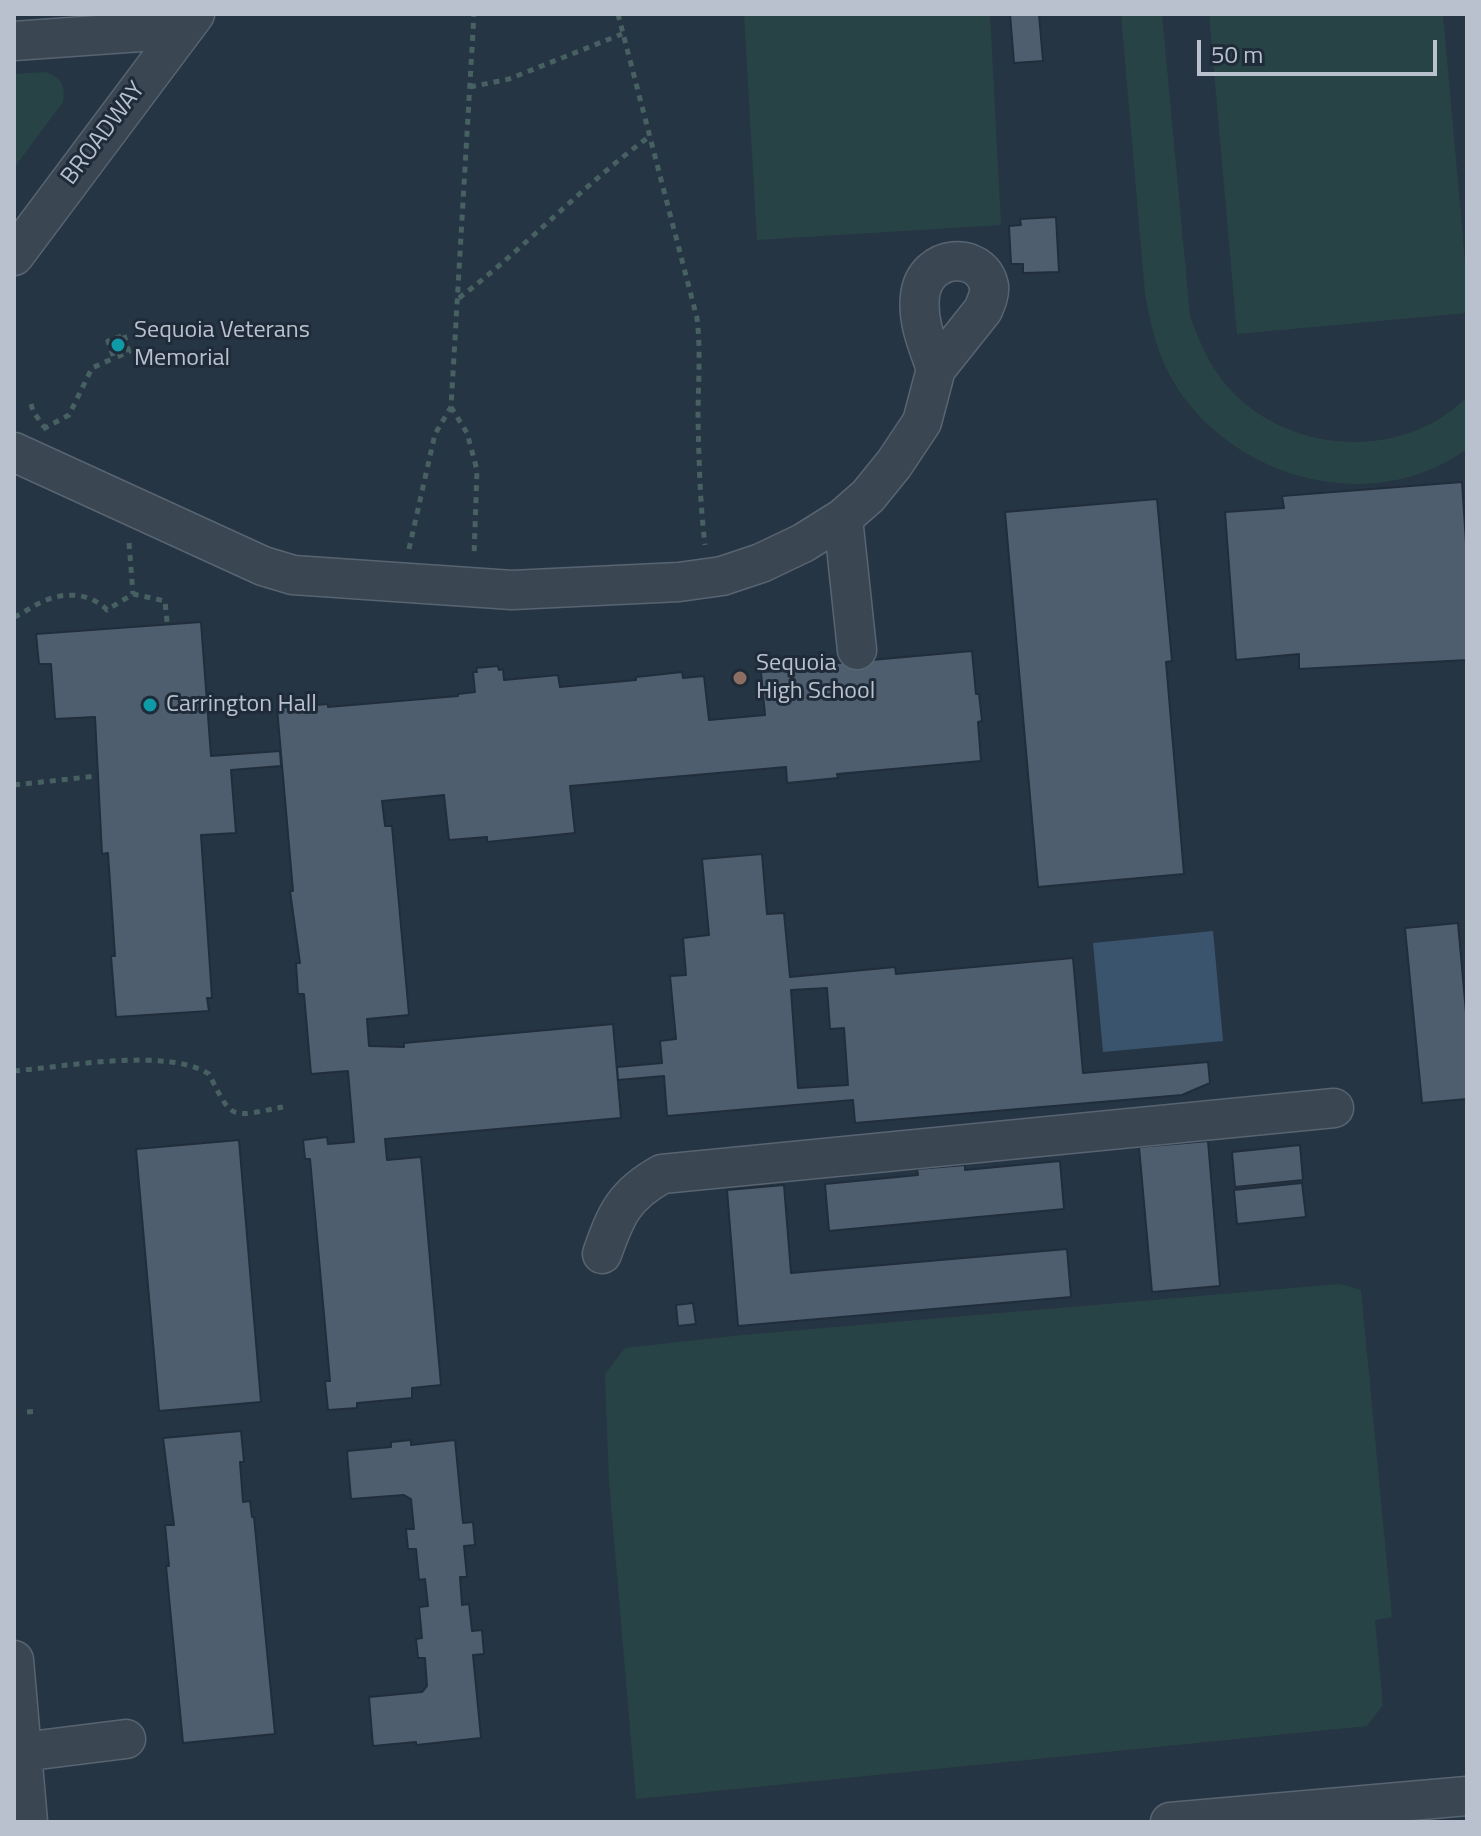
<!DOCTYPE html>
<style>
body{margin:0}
#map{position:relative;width:1481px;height:1836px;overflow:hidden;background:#263544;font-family:"Titillium Web",sans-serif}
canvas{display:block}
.frame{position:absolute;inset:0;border:16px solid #b8c1cd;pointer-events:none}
.scale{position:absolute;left:1197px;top:40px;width:240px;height:36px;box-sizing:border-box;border:4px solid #b8c1cd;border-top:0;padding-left:10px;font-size:24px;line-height:28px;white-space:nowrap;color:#b8c1cd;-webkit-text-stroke:6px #1f2b39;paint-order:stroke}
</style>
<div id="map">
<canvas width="1481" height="1836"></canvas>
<div class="frame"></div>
<div class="scale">50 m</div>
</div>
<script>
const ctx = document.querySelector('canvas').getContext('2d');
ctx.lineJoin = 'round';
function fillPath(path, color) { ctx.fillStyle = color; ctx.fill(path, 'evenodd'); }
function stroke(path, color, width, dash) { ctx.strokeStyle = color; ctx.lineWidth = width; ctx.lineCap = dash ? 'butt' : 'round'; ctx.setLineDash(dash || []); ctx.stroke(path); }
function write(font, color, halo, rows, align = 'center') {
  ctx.font = font + ' "Titillium Web",sans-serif'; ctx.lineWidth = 6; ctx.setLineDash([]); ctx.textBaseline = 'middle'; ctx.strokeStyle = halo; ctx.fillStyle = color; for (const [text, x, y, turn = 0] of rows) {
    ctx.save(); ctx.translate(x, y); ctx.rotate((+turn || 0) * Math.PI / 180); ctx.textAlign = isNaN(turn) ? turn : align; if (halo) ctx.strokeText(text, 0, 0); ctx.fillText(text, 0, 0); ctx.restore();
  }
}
const green = new Path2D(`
 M744,14h246l11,211 -244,15z
 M1121,14h41l28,302c9,25 19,49 37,70 59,68 174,77 240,11v52c-94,68 -231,31 -291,-63 -18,-28 -25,-60 -31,-92z
 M1209,14h234l24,270v29l-230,21z
 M45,72c16,5 21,13 18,30l-49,66v-94z
 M1340,1284l21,6 31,327 -17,3 8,85 -16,21 -731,73 -27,-319 -4,-106 20,-26 117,-13z`);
const water = new Path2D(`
 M1213,931l10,110 -120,11 -10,-109z`);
const building = new Path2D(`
 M1010,14h29l4,47 -29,2z
 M1056,217l3,55 -36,1v-9h-12l-2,-38 12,-1 -1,-6z
 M1462,482l5,76v102l-168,9v-15l-63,6 -11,-148 59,-4 -2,-12z
 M1157,499l15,162 -6,1 18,212 -146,13 -33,-375z
 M201,622l10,134 69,-5 1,15 -50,4 5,63 -35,2 11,163h-5l2,13 -93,6 -5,-61h4l-7,-103 -6,1 -7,-137 -40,2 -4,-55h-12l-3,-30z
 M972,651l4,43h3l3,27 -4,1 3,39 -144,13 1,4 -51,5 -1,-16 -216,19 5,47 -88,9v-5l-38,3 -5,-45 -62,6 3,25h7l17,189 -42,4 2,27 35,1v-4l209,-19 8,94 -236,21 2,21 34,-3 20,228 -29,3v10l-55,5v5l-29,2 -3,-29h5l-20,-222h-5l-2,-19 24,-3 1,7 26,-2 -6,-71 -37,3 -7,-80h-6l-2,-31h4l-10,-72h3l-16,-183 51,-4v3l130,-11v-2l17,-2 -2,-20h4l-1,-4 22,-2 1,4 4,-1 1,11 54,-5 2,12 76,-7v-3l46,-5 1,6 21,-2 5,44 56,-5 -4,-43 18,-1 -1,-8 49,-4v5z
 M762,854l5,60 17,-1 6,64 105,-10 1,7 177,-16 10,115 125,-11 2,21 -28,12 -327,28 -2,-23 -186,16 -3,-40 -46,4 -1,-13 45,-4 -2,-22 16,-2 -6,-63 16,-1 -3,-37 26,-3 -7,-76zM827,988l3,41 14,-1 4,57 -50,3 -7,-98z
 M1458,923l9,101v75l-45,4 -17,-175z
 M239,1140l22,262 -102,9 -23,-262z
 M1208,1141l12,145 -68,6 -13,-145z
 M1300,1145l3,35 -68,7 -3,-35z
 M1060,1161l4,48 -235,22 -4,-47 93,-9 -1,-6 48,-4v5z
 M1302,1183l4,34 -69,7 -3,-34z
 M784,1185l7,88 276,-24 4,48 -333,29 -11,-136z
 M693,1303l3,21 -18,2 -2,-21z
 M241,1431l3,31h-4l3,40 7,-1 2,16h2l21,217 -92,9 -17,-177h3l-4,-41h9l-11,-87z
 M411,1440v5l44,-5 8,83 10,-1 2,23 -11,1 3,31h-7l2,28 7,-1 3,27 10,-1 2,24 -11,1 8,83 -65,7v-3l-43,4 -4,-49 53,-5 5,-6 -2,-28h-7l-2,-19 6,-1 -3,-31 9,-1 -3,-27 -6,1 -3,-31h-8l-2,-20h8l-3,-30 -7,-4 -53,4 -4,-48 44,-4v-5z`);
const path = new Path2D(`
 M618,14l79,304c4,34 1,67 1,101 1,42 2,84 7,126
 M470,87l39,-8 113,-45
 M459,298c66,-50 123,-112 191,-162
 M124,335l5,17 -15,6 -6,-17z
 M31,404l2,7 11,16
 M451,407l16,26 10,37 -3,86
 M43,429l26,-14 23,-47 22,-10
 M129,543l4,51
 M409,549l26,-115 16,-27 23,-393
 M14,617c10,-4 18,-11 28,-15 22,-11 49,-9 65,8l26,-16 32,7 2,21
 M14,785l83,-9
 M14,1071c50,-4 153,-24 195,3 24,48 21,43 74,33
 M27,1412l12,-1`);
const minor = new Path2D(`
 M14,41l169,-12
 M14,256l181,-242
 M14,452l249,114 30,9 219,15 167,-8 43,-6 39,-13 42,-20 40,-25 25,-22 26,-32 28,-42 14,-53 47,-59c3,-7 7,-16 6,-24 -8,-36 -64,-33 -69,10 -3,26 8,50 16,73
 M843,518l14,132
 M602,1254c14,-40 22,-59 60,-80l672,-66
 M14,1660l14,162
 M22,1752l104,-13
 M1170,1822l297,-26`);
const markers = [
 [118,345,8,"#0f9aa8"],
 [740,678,8,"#8d6e63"],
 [150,705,8,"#0f9aa8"]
];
const streetNames = [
 ["BROADWAY",104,134,-53]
];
const poiNames = [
 ["Sequoia Veterans",134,331],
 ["Memorial",134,359],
 ["Sequoia",756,664],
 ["High School",756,692],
 ["Carrington Hall",166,705]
];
fillPath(green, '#284345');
fillPath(water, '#3b546d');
fillPath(building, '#4f5e6f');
stroke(building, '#212d3b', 2);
stroke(minor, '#596471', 41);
stroke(path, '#476061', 5, [6, 6]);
stroke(minor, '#3b4653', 38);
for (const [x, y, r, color] of markers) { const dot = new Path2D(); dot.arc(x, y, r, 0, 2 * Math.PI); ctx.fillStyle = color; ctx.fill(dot); stroke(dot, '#1f2b39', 3); }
write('24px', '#b8c1cd', '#1f2b39', streetNames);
write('24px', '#b8c1cd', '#1f2b39', poiNames, 'left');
</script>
